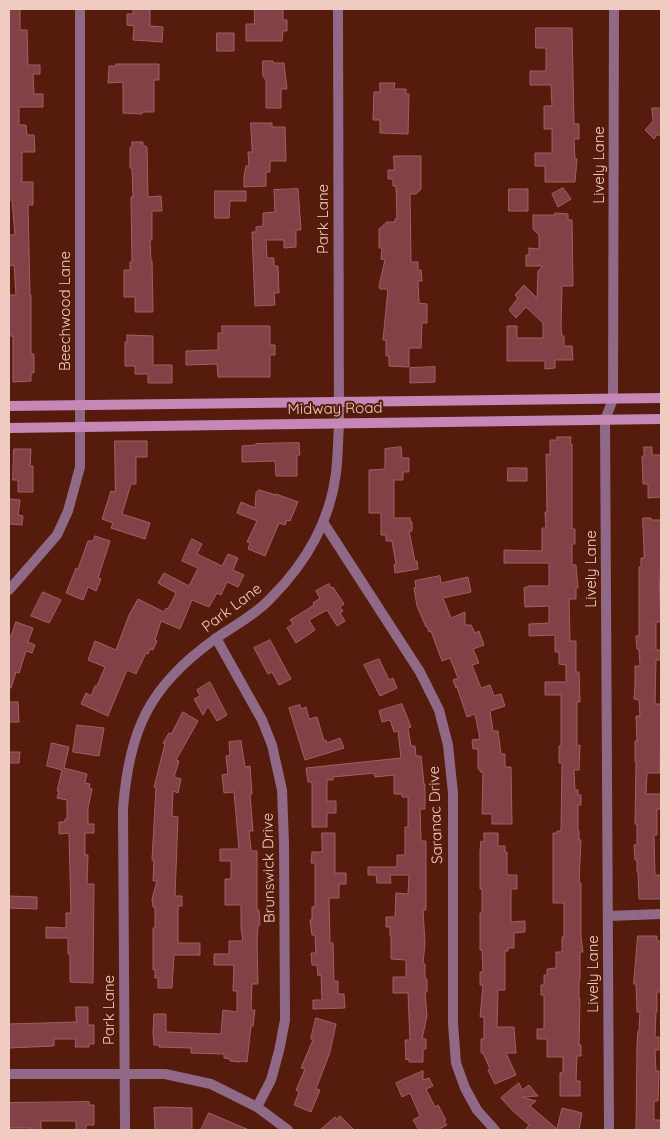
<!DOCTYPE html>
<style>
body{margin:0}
#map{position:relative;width:670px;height:1139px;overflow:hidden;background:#551c0d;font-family:Quicksand,sans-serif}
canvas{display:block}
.frame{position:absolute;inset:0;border:10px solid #f0cbc1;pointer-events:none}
</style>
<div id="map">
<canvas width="670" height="1139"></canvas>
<div class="frame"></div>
</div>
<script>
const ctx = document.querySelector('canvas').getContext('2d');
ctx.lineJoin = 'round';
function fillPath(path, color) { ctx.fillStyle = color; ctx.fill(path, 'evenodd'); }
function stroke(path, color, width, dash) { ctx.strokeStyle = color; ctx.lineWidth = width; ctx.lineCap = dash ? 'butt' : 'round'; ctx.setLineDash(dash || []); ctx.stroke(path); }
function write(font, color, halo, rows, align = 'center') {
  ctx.font = font + ' Quicksand,sans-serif'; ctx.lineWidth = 4; ctx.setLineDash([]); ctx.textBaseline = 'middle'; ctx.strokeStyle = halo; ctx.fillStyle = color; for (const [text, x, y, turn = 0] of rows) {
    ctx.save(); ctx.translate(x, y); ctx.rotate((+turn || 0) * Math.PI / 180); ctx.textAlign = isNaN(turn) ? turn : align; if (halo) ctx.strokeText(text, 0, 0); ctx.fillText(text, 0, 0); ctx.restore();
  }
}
const building = new Path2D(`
 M9,9h11v21h7l1,35h12v9h-7l1,20h9v13h-24v18h7l1,10h7l1,17h-13v30h11v23h-5l2,90h1v59h3v19h-3v8l-18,1v-46h-4v-41h7l-2,-30 -5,1v-31h6l-3,-35h-3z
 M133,9h17v17l13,1 -1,15 -29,-2 1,-14 -7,-1v-11h6z
 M255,9h28v11h4v11h-4l-1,10h-36v-17h8z
 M536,28h36l2,96h5v15h-5l1,20h2l-2,23h-30v-16h-10v-13h17v-24h-8v-23h8l-1,-21h-21v-14h16v-23h-10z
 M217,33h17v18h-17z
 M263,61h10v2h11l3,26h-6v19h-15v-28l-3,-4z
 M116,64h43v16h-5v32h-12v2l-19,-1v-31l-15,1 1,-17h7z
 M380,83h15l-1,6h12v5h3l-1,40 -28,-1v-13h-7l1,-28h6z
 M652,108h9v27h-4l-3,4 -9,-9 8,-9z
 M251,123h21v4h13l1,34h-16v11h-4v14l-22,1v-11l2,-10h3l-1,-14h4z
 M132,142h11v3l4,2 1,50 13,-1 1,15h-10v29h-2l1,21h1l1,51h-18v-15h-11v-27h6v-8h2l-1,-65h2l-1,-29h-2v-21h2z
 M394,156h27v33l-5,5h-6l1,68h7v8h3l1,11h-4l1,22 8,1v19h-5l-1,25h-12v19l-20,-1v-10h-3v-16h-3l5,-51h-8l-1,-3 6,-26 -4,-1 1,-11h-3v-19l8,-7h8v-3h2l-1,-33h-3v-7h-5v-9h6z
 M563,188l8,11 -13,8 -6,-13z
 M298,189l3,41h-5v17l-12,1v-8h-18l1,18h7v8h4l1,27h-5l1,12 -20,1 -3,-74h4v-5l7,-1v-13l12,-1 -1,-22z
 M509,189h19v22h-19z
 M215,191h31v10h-16l-1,17h-14z
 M555,213l13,1v6h4l1,66h-11l-1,42 1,8h2v10h8l1,14h-18v8l-10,1v-8h-38v-35h10v12h26v-15l-17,-16 -10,11 -7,-8 9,-12 -3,-3 9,-10 13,13 1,-27 5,-5h-17v-11h3v-7l10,1v-14l-6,-6v-14h22z
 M222,326h48v19h5v10h-5v22h-52l-1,-13 -31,1v-14l32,-1v-17h4z
 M127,335l26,1v29h19v18h-24v-9h-13v-8h-10v-24h2z
 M435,367v15l-25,1v-15z
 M557,437h14l-1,7h2v85h3v15h-3v21h4l2,23h-2v11h-7l1,42h6v31h3l1,30h-3v44l3,-1 -1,25h-5l1,20h3v5h3v10h-3v26h1v9h2l-2,43h2v54l2,15h-3v28h-1v19h1l-1,46h2v11h-4l-1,25h4v15h-20v-23l3,-1v-15h-16v-18h-10v-10h7v-34h-3v-10h3v-10h3v-6l9,-1v-16h6v-15h2v-34h-11v-70h4v-2h4l1,-68h-3v-17h2v-51h-16v-13h21v-17l-7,-1v-12h-4v-17l-26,1v-12l20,-1v-17l-24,1 -1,-19 5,-2h20v-23h-45v-13l38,1v-23h4l-1,-16h2l-1,-58 4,1v-15h7z
 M115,441h32v16h-11v27h-5l-9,30 28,9 -5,16 -34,-11 2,-5 -11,-4 9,-28 4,1z
 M299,443l1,12h-3v21h-21l-1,-15 -33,1v-16l14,-1v-1z
 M401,447l1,11h7v14h-6v8h-9v38h16l1,4h1v9h-3l6,30h2l1,8 -23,4 -1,-8 2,-1 -4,-23h-6v-6h-5v-22h-12v-43l16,-1v-20z
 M644,447h8v8h9v42l-13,1v-14h-5l-1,-28h2z
 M14,449h17l-1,17h3v26h-15v-12h-5z
 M508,468h19v13h-19z
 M259,490l17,5v-1l22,8 -8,19 -3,-1 -2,5 -6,-2 -14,33 -17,-7 2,-6 -3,-1 10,-21 -20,-8 4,-11 14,6 1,-15z
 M9,499l11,1 -2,15 5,1 -1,9 -13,-1z
 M643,518h8v2h10v55h-2l2,47h-5v28h5v10h-5l-1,44h6l-1,69h-13l-1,21h15v15h-4v26h-3l1,40h6v24h-22l-1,-27h-1v-12h-2l-1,-15h3v-21h-2l1,-63h-1v-20h2l-1,-25h4l-1,-16 -5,-1 1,-14v-19h5l-1,-17h-2l-1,-13h3v-69h2v-9h3z
 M95,536l15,5 -12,37 3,1 -5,12 -8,-4 -5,13 -17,-7 10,-25 2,1 10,-28h5z
 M192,539l10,5 -5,10 25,12 6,-12 10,4 -5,12 11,5 -6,12 -11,-5 -6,13 -4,-2 -8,14 -17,-7 -12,29 -19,-8 -6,19 2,1 -4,9 -3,-1 -2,5 -2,-1 -10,21 -9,-4 -19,46 -27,-12 5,-11 5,3 4,-10h2l8,-19 -17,-7 7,-19 21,9 13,-35 9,-16 26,13 2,-4 2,1 8,-16 -18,-10 6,-10 25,13 9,-18 -16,-7z
 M440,576l1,7 27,-6 3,15 -28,6 8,20 14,-6v13h6l4,8 4,-2 5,14 -11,4 6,14 -7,2 9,23 9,-3 4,11 7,-2 4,12 -15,5 3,20h5l3,23h4v13h6l1,57h-20v-10h-10l1,-42h-3v-3h-2v-20h-5l-1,-9 8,-1 -5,-25 -8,3 -10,-30 -1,1 -3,-8 5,-2 -8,-20 -8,3 -11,-30 -2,1 -2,-6 -1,1 -9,-21 -3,-18 2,-1 -1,-6z
 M329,584l2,4 2,-1 11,17 -4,3 3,4 -3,2 5,8 -8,5 -10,-16 -18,10 6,10 -19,13 -9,-15 6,-4 -3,-4 24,-15 -1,-2 7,-5 -4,-7z
 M43,592l18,8 -12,23 -18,-7z
 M16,622l17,6 -5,14 7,3 -3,8 -6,-2 -7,22 -3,-1 -5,16h-2v-52h2z
 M270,640l21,39 -12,6 -7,-13 -4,2 -14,-26z
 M379,659l10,21 4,-2 4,10 -17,8 -16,-31z
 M210,682l17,33 -10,6 -9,-15 -5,9 -9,-16 6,-3 -3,-6z
 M9,702h9l1,20h-10z
 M402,704l9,23 -3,1 3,18h4l1,10h5l3,28h1v25h-5l1,32h5v69h-3l2,33 -2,21h2v15h2v13h-2l2,24 -5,23h4v10h-3v13h-14v-3l-3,1 -1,-20h5l-2,-47h-15v-16h13v-17l-15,-1v-23h-1v-9h-4v-10h9l1,-24 12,1 1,-19h-19l1,8h-14l-1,-8h-8v-8h29v-12h8v-28h3v-30h-6v-3h-8v-19l-19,2 -1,-4 -41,4v3h-6v21h9v12h-9v14h-15v-45h-4l-2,-14 95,-10 -3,-27 -4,1 -4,-12 -8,2 -3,-11z
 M300,705l1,4 5,-2 3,12 8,-2 7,24 2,-1 1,3 13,-5 4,10 -39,12 -16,-52z
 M183,712l15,9 -22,39 3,1 -5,16 7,2 -3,14 -5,-2 -1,25 6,1 -3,79h7v10h-4v37h22v12h-26l-2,33h-14v-10h-3v-9l-2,1v-42h2v-21h-2l-1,-8 5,-18h-4l1,-21h-2l4,-72 -2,-1 11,-43 -2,-1 6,-10 2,1z
 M77,725l27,3 -5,28 -26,-4z
 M241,741l4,26 5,-1 2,28h-2l3,37h-4l2,20h6v59h2l1,15h-2l-1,18 1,41h-6l-1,26h4l-2,16h-2l-4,36 -7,-1v1l-10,-1v-2l-6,-1v-4l-33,-1v-5l-32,-1v-2h-5l-1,-13 1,-18h12v18l55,2 2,-24 14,2v-21h-4l1,-26h-20v-11h15v-13h14l-2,-13v-23h-16v-26h6v-18h-11v-12h19l-5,-57 -10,1 -2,-18 6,-1 -2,-18 4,-1 -1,-13z
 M52,743l17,4 -5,21 23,6 -2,9 5,1 -1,4 3,1 -4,19v16h6v9h-9v22h3l-1,29h7l-1,99 -23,-1v-28h-2v-16h-22v-11l20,1v-15h5l-2,-80 -10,1v-12h6v-3h2v-19l-10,-2 2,-7h-2l5,-21 -15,-4z
 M9,752h11l-1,11h-10z
 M322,833h13v40h11v11h-7v14h-10l1,45h3l1,38h4v13h6l1,14 -32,1v-9h9l-1,-25 -3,1 -1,-11h-5l-1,-12h5l-1,-18h-3l-2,-15h2v-13h3v-44h-4l1,-11h10z
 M484,833h14v13h7v6h2v23h10v14h-6v33l14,-1v11l-11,1v15h-6v3h-3v39h-7l-1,37h17l2,26h-10l10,22 -21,9 -7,-14 2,-1 -7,-16h-2v-14h3v-22h-4l3,-32h-3v-13h3l-1,-22h-2v-37l2,-1v-23h-2v-38l1,-10 3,1z
 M9,896l28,1v12l-28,-1z
 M638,936h19v5h4v51h-4v20h-1l-1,25h4v13h-4l1,21h3l-1,30h-4v19h7v10h-25l1,-85 1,-14h1l1,-19h-3l-1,-28h-2z
 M76,1007h12v18h6v19h-5v3h-14l1,-8h-22v7l-45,2v-24l67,-2z
 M316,1018l20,6 -6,28 -14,37 4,1 -9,22 -17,-7 5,-13 -3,-2 9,-21 -4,-1 12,-28 -2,-1z
 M423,1071v9l6,-2 4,8 -7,3 9,18 3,-2 8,15 -2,1 3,4 -10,5h-18l-6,-10 7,-4 -10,-23 -8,4 -6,-14z
 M519,1083l3,7 7,-5 9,11 -16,1 14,4 -6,5 27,23 5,-21 20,5 -3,17h-54l4,-5 -17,-15 -11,-12z
 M89,1102v3h5v20h-8v5h-10v-9h-35v9h-10v-2h-22v-25z
 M164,1107l28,1v22h-37l-1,-22z
 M209,1113l40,17h-48z
 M340,1116l14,14h-34l15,-13 2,2z`);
const minor = new Path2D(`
 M323,522l97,150 19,38 9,35 5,48v231l3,39 9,25 12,22 18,20
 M9,590l48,-55 11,-24 12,-44v-458
 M216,638l46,82 10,25 10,45 2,53 1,177 -6,31 -8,29 -14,27
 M608,916l53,-2
 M9,1074h156l46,10 46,23 31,23
 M609,1130l-4,-710 8,-21 1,-390`);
const tertiary = new Path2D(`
 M125,1130l-2,-321c6,-79 26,-123 92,-170 18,-13 39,-23 55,-40 34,-34 60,-77 66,-126 2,-16 2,-33 3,-49l-1,-415`);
const secondary = new Path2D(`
 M9,406l652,-8
 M9,428l652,-9`);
const streetNames = [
 ["Lively Lane",599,165,-90],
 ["Park Lane",323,219,-90],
 ["Beechwood Lane",65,311,-90],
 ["Midway Road",335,409,-1],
 ["Lively Lane",591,569,-90],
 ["Park Lane",232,608,-37],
 ["Saranac Drive",436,815,-92],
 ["Brunswick Drive",269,868,-91],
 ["Lively Lane",593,974,-90],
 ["Park Lane",109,1010,-90]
];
fillPath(building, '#824147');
stroke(building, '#a35f65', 1);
stroke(minor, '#906986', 10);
stroke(tertiary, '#906986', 10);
stroke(secondary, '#c587b6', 10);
write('15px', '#f0cbc1', '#551c0d', streetNames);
</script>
